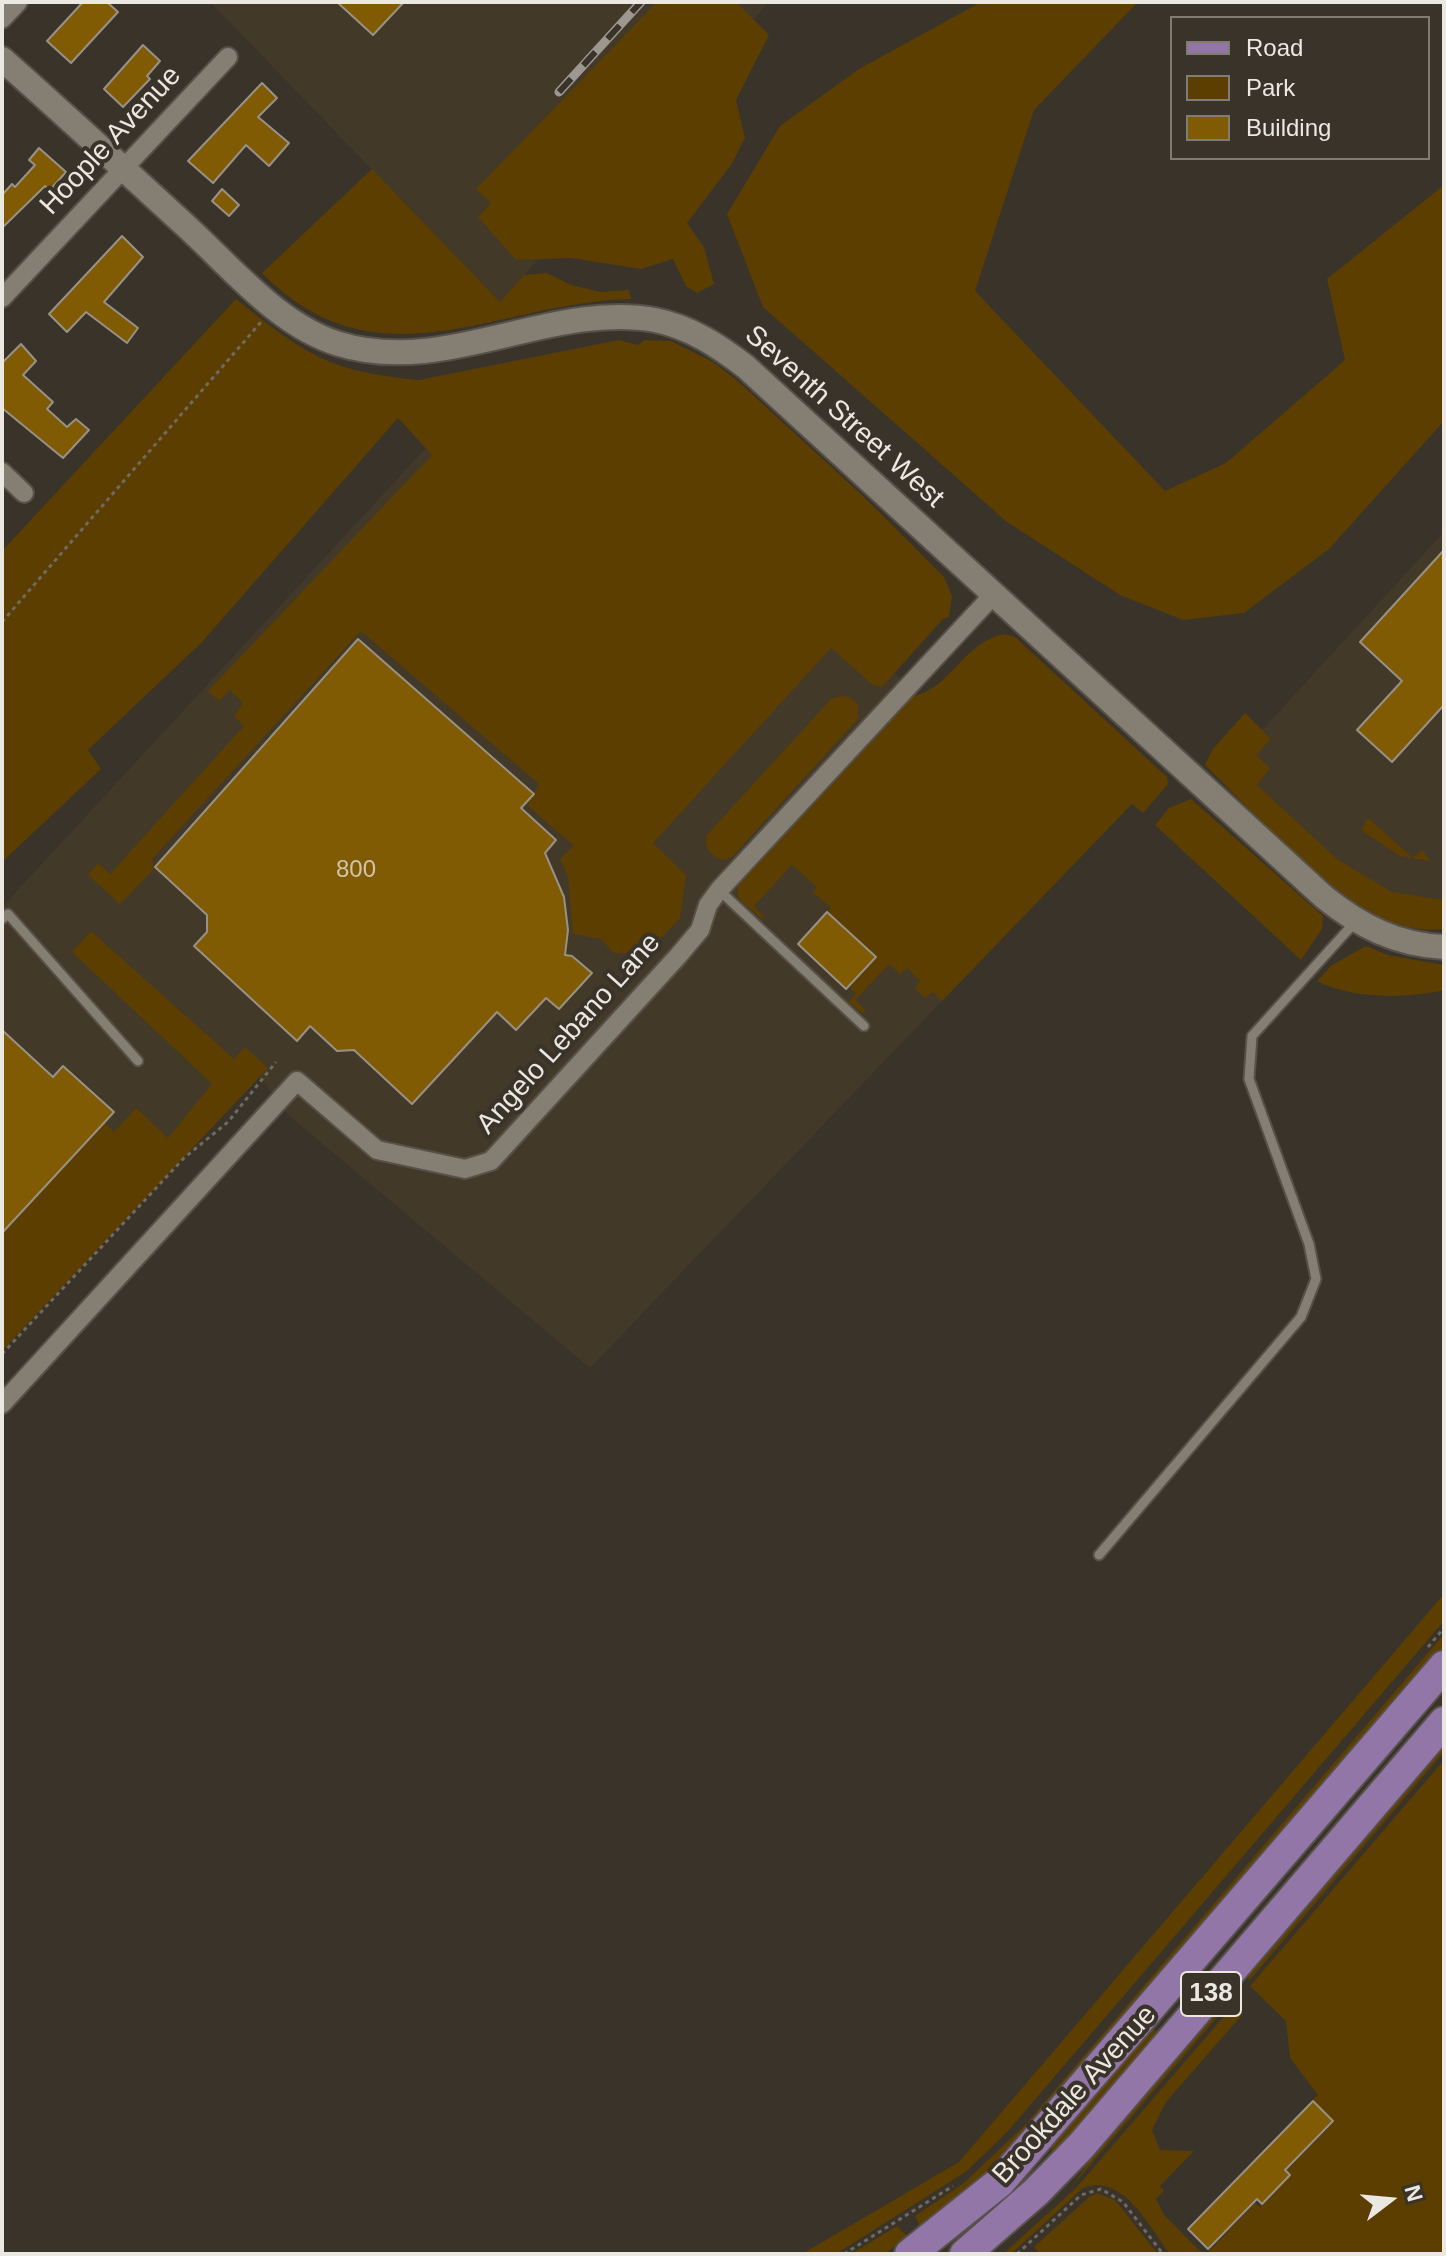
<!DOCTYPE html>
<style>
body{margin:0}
#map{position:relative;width:1446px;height:2256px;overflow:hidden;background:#39332a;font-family:Helvetica,sans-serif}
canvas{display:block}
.frame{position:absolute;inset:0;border:4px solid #ebe7e1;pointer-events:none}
.legend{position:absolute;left:1170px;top:16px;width:260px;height:144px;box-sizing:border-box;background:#39332a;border:2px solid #807b73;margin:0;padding:10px 14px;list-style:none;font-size:24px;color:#ebe7e1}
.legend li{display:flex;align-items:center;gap:16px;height:40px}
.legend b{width:40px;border:2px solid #807b73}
.north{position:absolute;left:1350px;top:2160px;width:80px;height:80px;-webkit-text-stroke:6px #39332a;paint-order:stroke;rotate:74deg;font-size:22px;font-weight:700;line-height:32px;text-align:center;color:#ebe7e1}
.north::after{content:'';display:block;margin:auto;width:28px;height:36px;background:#ebe7e1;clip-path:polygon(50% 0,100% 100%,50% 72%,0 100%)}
</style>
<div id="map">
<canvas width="1446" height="2256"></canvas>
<div class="frame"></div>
<ul class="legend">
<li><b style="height:10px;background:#9176a7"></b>Road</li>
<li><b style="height:22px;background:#5b3e00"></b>Park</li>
<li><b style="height:22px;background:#815a04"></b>Building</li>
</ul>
<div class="north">N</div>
</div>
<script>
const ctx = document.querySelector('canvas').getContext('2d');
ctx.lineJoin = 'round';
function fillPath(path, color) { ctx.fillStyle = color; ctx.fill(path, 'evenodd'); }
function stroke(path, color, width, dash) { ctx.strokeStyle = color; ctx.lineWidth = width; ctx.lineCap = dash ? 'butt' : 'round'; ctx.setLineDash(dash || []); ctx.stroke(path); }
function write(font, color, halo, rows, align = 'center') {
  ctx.font = font + ' Helvetica,sans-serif'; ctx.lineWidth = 8; ctx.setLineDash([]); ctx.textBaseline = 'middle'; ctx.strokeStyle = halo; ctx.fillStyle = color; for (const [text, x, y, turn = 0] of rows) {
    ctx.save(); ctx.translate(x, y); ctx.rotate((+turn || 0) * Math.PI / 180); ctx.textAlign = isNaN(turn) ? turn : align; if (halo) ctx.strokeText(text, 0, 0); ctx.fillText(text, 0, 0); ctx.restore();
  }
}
const built = new Path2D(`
 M210,2h559l-269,300z
 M458,413l377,204 250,235 -495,516 -302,-253 -28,-38 -258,272v-442z
 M1444,532v375l-43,4 -176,-141z`);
const green = new Path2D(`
 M657,2h79l33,33 -33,65 9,38 -14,27 -44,58 17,24 10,37 -17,9 -11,-7 -13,-27 -32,10 -70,-11 -55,2 -38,-43 13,-14 -15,-14z
 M981,2h157l-104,108 -59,181 190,200 61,-28 119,-103 -18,-81 117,-94v236l-115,128 -85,64 -61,7 -63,-25 -113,-73 -244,-215 -36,-93 53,-88 79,-57z
 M372,169l128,133 24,-27 23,-2 24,12 30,7 28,-2 2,9c-135,3 -253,92 -369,-26z
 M236,299c71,56 91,72 183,81l200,-40 19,5 7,-5 26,1 42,21 26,20 126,116 79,79 8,19 -3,21 -6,2 -61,68 -9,-2 -42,-37 -178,195 33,32 -6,43 -33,35h-33l-13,-14 -28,-5 -5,-58 -8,-17 14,-13 -47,-41 12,-21 -178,-153 -209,228 2,10 -34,35 -32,-29 10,-12 12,11 134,-148 -10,-10 9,-13 -13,-13 -11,11 -11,-10 224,-236 -34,-37 -196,224 -114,108 13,19 -99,93v-311z
 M1005,634l10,3 152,140 1,7 -25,29 -11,-9 -190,197 -9,-9 -8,6 -10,-10 5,-7 -13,-13 -7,6 -11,-10 -34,36 11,11 -4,2 -13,-11 7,-8 -6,-7 26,-30 -49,-45 4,-4 -18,-16 4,-5 -25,-22 -38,41 11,11 -4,1 -23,-20 -1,-12 173,-189c41,-7 53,-56 95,-63z
 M841,696l9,1 8,8v14l-127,139 -10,2c-11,-6 -16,-11 -15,-24l125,-137z
 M1245,713l26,26 -15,16 14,13 -13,17 80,74 55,33 52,8v29c-15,1 -29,1 -43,-4 -66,-20 -146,-111 -196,-160l7,-15z
 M1191,799l132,117 -1,13 -21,31 -146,-135 14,-17z
 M1368,818l45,40 9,-8 8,11 -30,-5 -39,-26z
 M91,931l143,128 11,-12 23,21 -266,283v-118l103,-110 9,9 22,-24 32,30 44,-54 -140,-132z
 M1366,946l22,9 56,10v25c-37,9 -93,9 -127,-9l15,-16z
 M1444,1594v27l-435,509 -42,41 -131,83h-34l157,-92z
 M1444,1634v16l-405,473 -84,79 -34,26 -6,-12 49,-33 60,-57z
 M1444,1740v12l-195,229 -1,-8z
 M1444,1760v494h-238l49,-51 5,4 30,-31 -4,-5 48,-49 -22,-22 6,-5 -28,-37 -4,-37 -36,-35z
 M1226,2007l-153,178 33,-50 109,-126z
 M1231,2008l11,7 -76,87 -14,28 8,20 34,1 -34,35 4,5 -8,8 8,16 39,39h-33c-21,-27 -47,-82 -87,-66l-72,66h-8l73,-66z
 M1151,2027l11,8 -104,121 -10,-10z
 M1097,2193l18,7 43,54h-117l-7,-7 55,-50z
 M897,2226l11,11 -24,17h-33z`);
const building = new Path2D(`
 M83,2h24l11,10 -47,51 -24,-22z
 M337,2h67l-31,33z
 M143,45l17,16 -13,15 3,3 -27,28 -19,-18z
 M262,83l15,15 -19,19 31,26 -20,23 -23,-21 -33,38 -25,-22z
 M39,148l27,24 -16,18 -5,-4 -43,42v-33l10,-11 3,3 20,-22 -6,-5z
 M222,189l17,16 -10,11 -17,-15z
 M122,236l21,21 -39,45 34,26 -11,15 -41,-31 -19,20 -18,-18z
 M21,344l15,17 -13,14 30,27 -6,7 20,18 9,-8 13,11 -26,28 -61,-50v-45z
 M1444,550v155l-52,57 -35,-32 45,-49 -42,-39z
 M358,639l176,155 -13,14 35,32 -11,13 19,44 4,33 -3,25 7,1 20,17 -33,36 -13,-11 -30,32 -19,-18 -85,92 -58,-54 -17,1 -27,-25 -13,15 -103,-95 13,-14v-17l-52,-48z
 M827,912l49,45 -30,32 -48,-45z
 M2,1030l51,47 10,-11 51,46 -112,121z
 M1313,2101l20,20 -48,49 5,5 -28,29 -5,-5 -49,50 -20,-20z`);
const path = new Path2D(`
 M2,622l259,-300
 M2,1354l182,-196 44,-36 48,-60
 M1428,1647l16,-19
 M844,2254l109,-68
 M1017,2254l64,-59 20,-6 22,13 40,52`);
const service = new Path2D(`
 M719,890l145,136
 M2,919l6,-5 130,147
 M1099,1555l202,-238 15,-38 -7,-35 -60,-165 3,-43 104,-115`);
const minor = new Path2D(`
 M2,19l16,-17
 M2,298l226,-241
 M2,472l22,21
 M2,1404l295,-323 80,69 88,19 26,-8 187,-205 22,-26 8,-25 11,-15 276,-297`);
const tertiary = new Path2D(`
 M2,59c62,55 123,111 184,167 45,41 93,100 153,118 107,33 210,-43 316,-24 35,7 64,26 91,47l578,530c36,29 73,48 120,50`);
const primary = new Path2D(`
 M910,2254l90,-72 444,-516
 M965,2254l71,-62 45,-46 363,-424`);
const rail = new Path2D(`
 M559,92l82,-90`);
const numberNames = [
 ["800",356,870]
];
const shields = [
 [1211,1994,60]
];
const shieldNames = [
 ["138",1211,1994]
];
const streetNames = [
 ["Hoople Avenue",111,141,-47],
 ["Seventh Street West",844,417,42],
 ["Angelo Lebano Lane",569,1034,-48],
 ["Brookdale Avenue",1075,2095,-48]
];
fillPath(built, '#423929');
fillPath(green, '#5b3e00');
fillPath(building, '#815a04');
stroke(building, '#989186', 2);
stroke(service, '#565048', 13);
stroke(minor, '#565048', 22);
stroke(tertiary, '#565048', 28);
stroke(primary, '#565048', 34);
stroke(path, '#6f6a62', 3, [4, 4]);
stroke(service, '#857e73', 9);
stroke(minor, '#857e73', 18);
stroke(tertiary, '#857e73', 24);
stroke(primary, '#9176a7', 30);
stroke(rail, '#9c978f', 9);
stroke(rail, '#39332a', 6, [18]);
write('24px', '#d0c4aa', null, numberNames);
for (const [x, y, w] of shields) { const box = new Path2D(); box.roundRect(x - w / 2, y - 22, w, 44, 6); ctx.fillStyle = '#39332a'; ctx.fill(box); stroke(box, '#ebe7e1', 2); }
write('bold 26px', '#ebe7e1', null, shieldNames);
write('28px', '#ebe7e1', '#39332a', streetNames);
</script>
